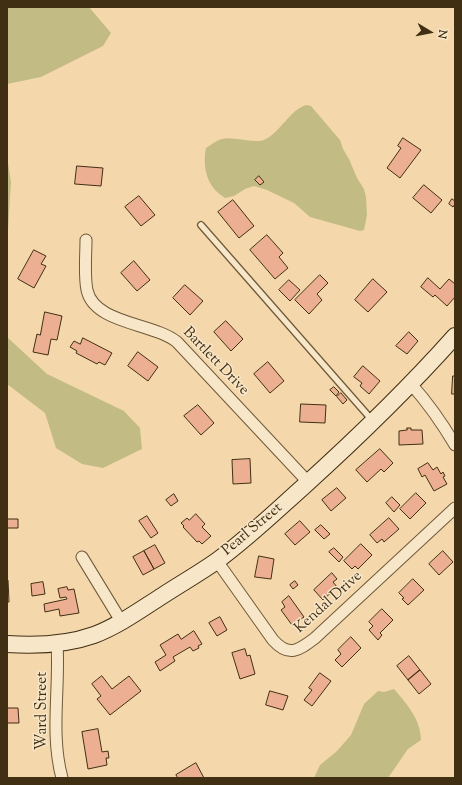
<!DOCTYPE html>
<style>
body{margin:0}
#map{position:relative;width:462px;height:785px;overflow:hidden;background:#f4d8ac;font-family:"Sorts Mill Goudy",serif}
canvas{display:block}
.frame{position:absolute;inset:0;border:8px solid #412f13;pointer-events:none}
.north{position:absolute;left:410px;top:12px;width:40px;height:40px;-webkit-text-stroke:3px #f8e6c9;paint-order:stroke;rotate:100deg;font-size:11px;font-weight:700;line-height:16px;text-align:center;color:#412f13}
.north::after{content:'';display:block;margin:auto;width:14px;height:18px;background:#412f13;clip-path:polygon(50% 0,100% 100%,50% 72%,0 100%)}
</style>
<div id="map">
<canvas width="462" height="785"></canvas>
<div class="frame"></div>
<div class="north">N</div>
</div>
<script>
const ctx = document.querySelector('canvas').getContext('2d');
ctx.lineJoin = 'round';
function fillPath(path, color) { ctx.fillStyle = color; ctx.fill(path, 'evenodd'); }
function stroke(path, color, width, dash) { ctx.strokeStyle = color; ctx.lineWidth = width; ctx.lineCap = dash ? 'butt' : 'round'; ctx.setLineDash(dash || []); ctx.stroke(path); }
function write(font, color, halo, rows, align = 'center') {
  ctx.font = font + ' "Sorts Mill Goudy",serif'; ctx.lineWidth = 3; ctx.setLineDash([]); ctx.textBaseline = 'middle'; ctx.strokeStyle = halo; ctx.fillStyle = color; for (const [text, x, y, turn = 0] of rows) {
    ctx.save(); ctx.translate(x, y); ctx.rotate((+turn || 0) * Math.PI / 180); ctx.textAlign = isNaN(turn) ? turn : align; if (halo) ctx.strokeText(text, 0, 0); ctx.fillText(text, 0, 0); ctx.restore();
  }
}
const green = new Path2D(`
 M7,7h82l22,26 -8,13 -62,31 -34,7z
 M306,105l5,1 29,34 3,9 6,10 8,19 7,11 2,8 1,18 -3,15 -4,1 -50,-14 -16,-14 -27,-13 -13,-4 -9,3 -11,7 -9,2c-3,-2 -7,-5 -10,-8 -10,-11 -12,-28 -9,-42 5,-3 11,-8 16,-9 13,-3 32,6 44,0 16,-9 23,-28 40,-34z
 M7,156l4,26 -4,65z
 M7,337l40,37 77,37 16,17 2,21 -39,19 -21,-4 -26,-16 -11,-35 -38,-29z
 M394,689c13,15 27,31 27,51l-13,9 -20,29h-74l6,-13 17,-14 14,-16 13,-31 14,-13 6,1z`);
const building = new Path2D(`
 M403,138l18,12 -21,28 -13,-10 14,-20 -3,-2z
 M77,166l26,2 -2,18 -26,-2z
 M259,176l5,6 -4,3 -5,-5z
 M424,185l18,15 -11,13 -18,-15z
 M139,196l16,19 -14,11 -16,-19z
 M452,199l3,2v3l-2,3 -4,-3z
 M233,200l21,26 -15,12 -21,-26z
 M267,235l16,18 -4,4 9,11 -13,11 -25,-29z
 M34,250l12,6 -5,8 5,2 -12,22 -16,-9z
 M134,261l16,19 -13,11 -16,-18z
 M320,275l8,8 -11,11 5,6 -13,14 -14,-14z
 M428,278l12,11 9,-10 6,5v13l-8,9 -12,-11 -2,2 -12,-10z
 M373,279l14,13 -19,20 -13,-12z
 M289,280l11,10 -10,11 -11,-11z
 M185,285l18,16 -13,14 -17,-17z
 M45,312l17,4 -5,24 -6,-1 -3,16 -15,-3 4,-18 3,1z
 M226,321l17,18 -12,12 -17,-19z
 M409,332l9,9 -11,13 -11,-8z
 M83,338l29,15 -7,12 -6,-3 -2,2 -21,-11 1,-2 -7,-4 4,-6 6,3z
 M138,352l20,15 -10,14 -20,-15z
 M268,362l16,19 -14,12 -16,-19z
 M363,366l17,15 -11,13 -9,-8 2,-3 -8,-6z
 M453,376h2v18h-3z
 M334,387l5,5 -3,4 -6,-6z
 M341,393l6,7 -4,4 -6,-7z
 M301,404l25,1 -1,18 -25,-1z
 M198,405l16,18 -13,12 -17,-19z
 M407,428h4v2h11l1,14 -24,1v-14l8,-1z
 M380,449l13,14 -9,9 -3,-3 -14,13 -11,-12z
 M250,459l1,24 -18,1 -1,-24z
 M428,463l5,7 4,-3 4,7 2,-2 2,4 -2,1 4,7 -13,7 -9,-16 -3,2 -4,-8z
 M337,488l9,10 -15,13 -9,-11z
 M416,493l10,10 -16,16 -10,-10z
 M174,494l4,7 -7,5 -5,-6z
 M392,497l8,8 -6,7 -8,-9z
 M196,514l9,10 -3,3 9,9 -9,8 -3,-3 -2,1 -14,-15 1,-1 -3,-3 6,-5 2,2z
 M147,516l11,17 -7,5 -12,-17z
 M389,518l10,11 -15,13 -2,-3 -5,4 -7,-8z
 M7,519h11v9h-11z
 M300,521l10,11 -15,13 -10,-11z
 M321,525l9,9 -6,5 -9,-9z
 M361,544l11,11 -14,14 -3,-3 -3,3 -8,-8z
 M155,545l10,18 -11,6 -10,-18z
 M334,548l9,9 -4,5 -10,-10z
 M144,551l10,18 -11,6 -10,-18z
 M443,551l10,11 -14,13 -10,-11z
 M259,556l15,3 -3,20 -16,-2z
 M332,573l5,6 -4,3 4,5 -14,13 -9,-10z
 M413,579l11,11 -16,15 -6,-6 2,-1 -5,-5z
 M7,580h1l1,22h-2z
 M295,581l3,4 -5,4 -3,-4z
 M43,582l2,12 -13,2 -1,-12z
 M67,587l1,3 6,-1 5,24 -19,3 -1,-7 -14,3 -1,-8 23,-5 -1,-2 -6,1 -2,-9z
 M289,596l15,21 -12,8 -11,-15 4,-3 -3,-5z
 M382,609l11,11 -13,13 2,2 -4,5 -9,-10 4,-4 -4,-4z
 M220,617l7,13 -10,6 -8,-13z
 M194,631l8,13 -4,2 1,2 -6,3 -3,-4 -17,10 2,4 -15,10 -5,-9 11,-7 -6,-10 18,-11 3,5z
 M351,637l10,11 -19,19 -7,-7 6,-6 -3,-4z
 M245,649l2,7 3,-1 5,19 -15,5 -8,-26z
 M409,656l11,14 -12,10 -11,-14z
 M420,670l11,14 -12,10 -11,-14z
 M320,673l11,8 -19,25 -8,-6 8,-10 -3,-2z
 M102,676l10,13 17,-13 12,15 -31,24 -13,-16 4,-3 -9,-12z
 M270,691l18,5 -5,14 -17,-5z
 M7,708h11l1,15h-12z
 M98,729l4,23 6,-1 1,7h-3l1,7 -19,4 -6,-37z
 M196,763l8,15h-26l-2,-3z`);
const lane = new Path2D(`
 M201,225l171,195`);
const street = new Path2D(`
 M86,240c0,15 -2,35 1,50 7,34 67,33 90,52l131,140
 M411,384c17,19 31,39 44,61
 M82,557l39,64
 M217,561l56,79c16,18 26,10 42,-2l140,-130
 M57,643c3,45 -7,91 5,135`);
const secondary = new Path2D(`
 M7,644c29,2 59,1 87,-9 24,-9 46,-25 68,-39 18,-12 38,-23 56,-36 30,-22 57,-48 85,-73 53,-48 104,-97 152,-151`);
const streetNames = [
 ["Bartlett Drive",215,362,46],
 ["Pearl Street",253,530,-40],
 ["Kendal Drive",329,603,-42],
 ["Ward Street",43,711,-90]
];
fillPath(green, '#c2bc84');
fillPath(building, '#ecaf91');
stroke(building, '#412f13', 1);
stroke(lane, '#6e5939', 8);
stroke(street, '#6e5939', 13);
stroke(secondary, '#412f13', 18);
stroke(lane, '#f8e6c9', 5.5);
stroke(street, '#f8e6c9', 11);
stroke(secondary, '#f8e6c9', 16);
write('15px', '#412f13', '#f8e6c9', streetNames);
</script>
